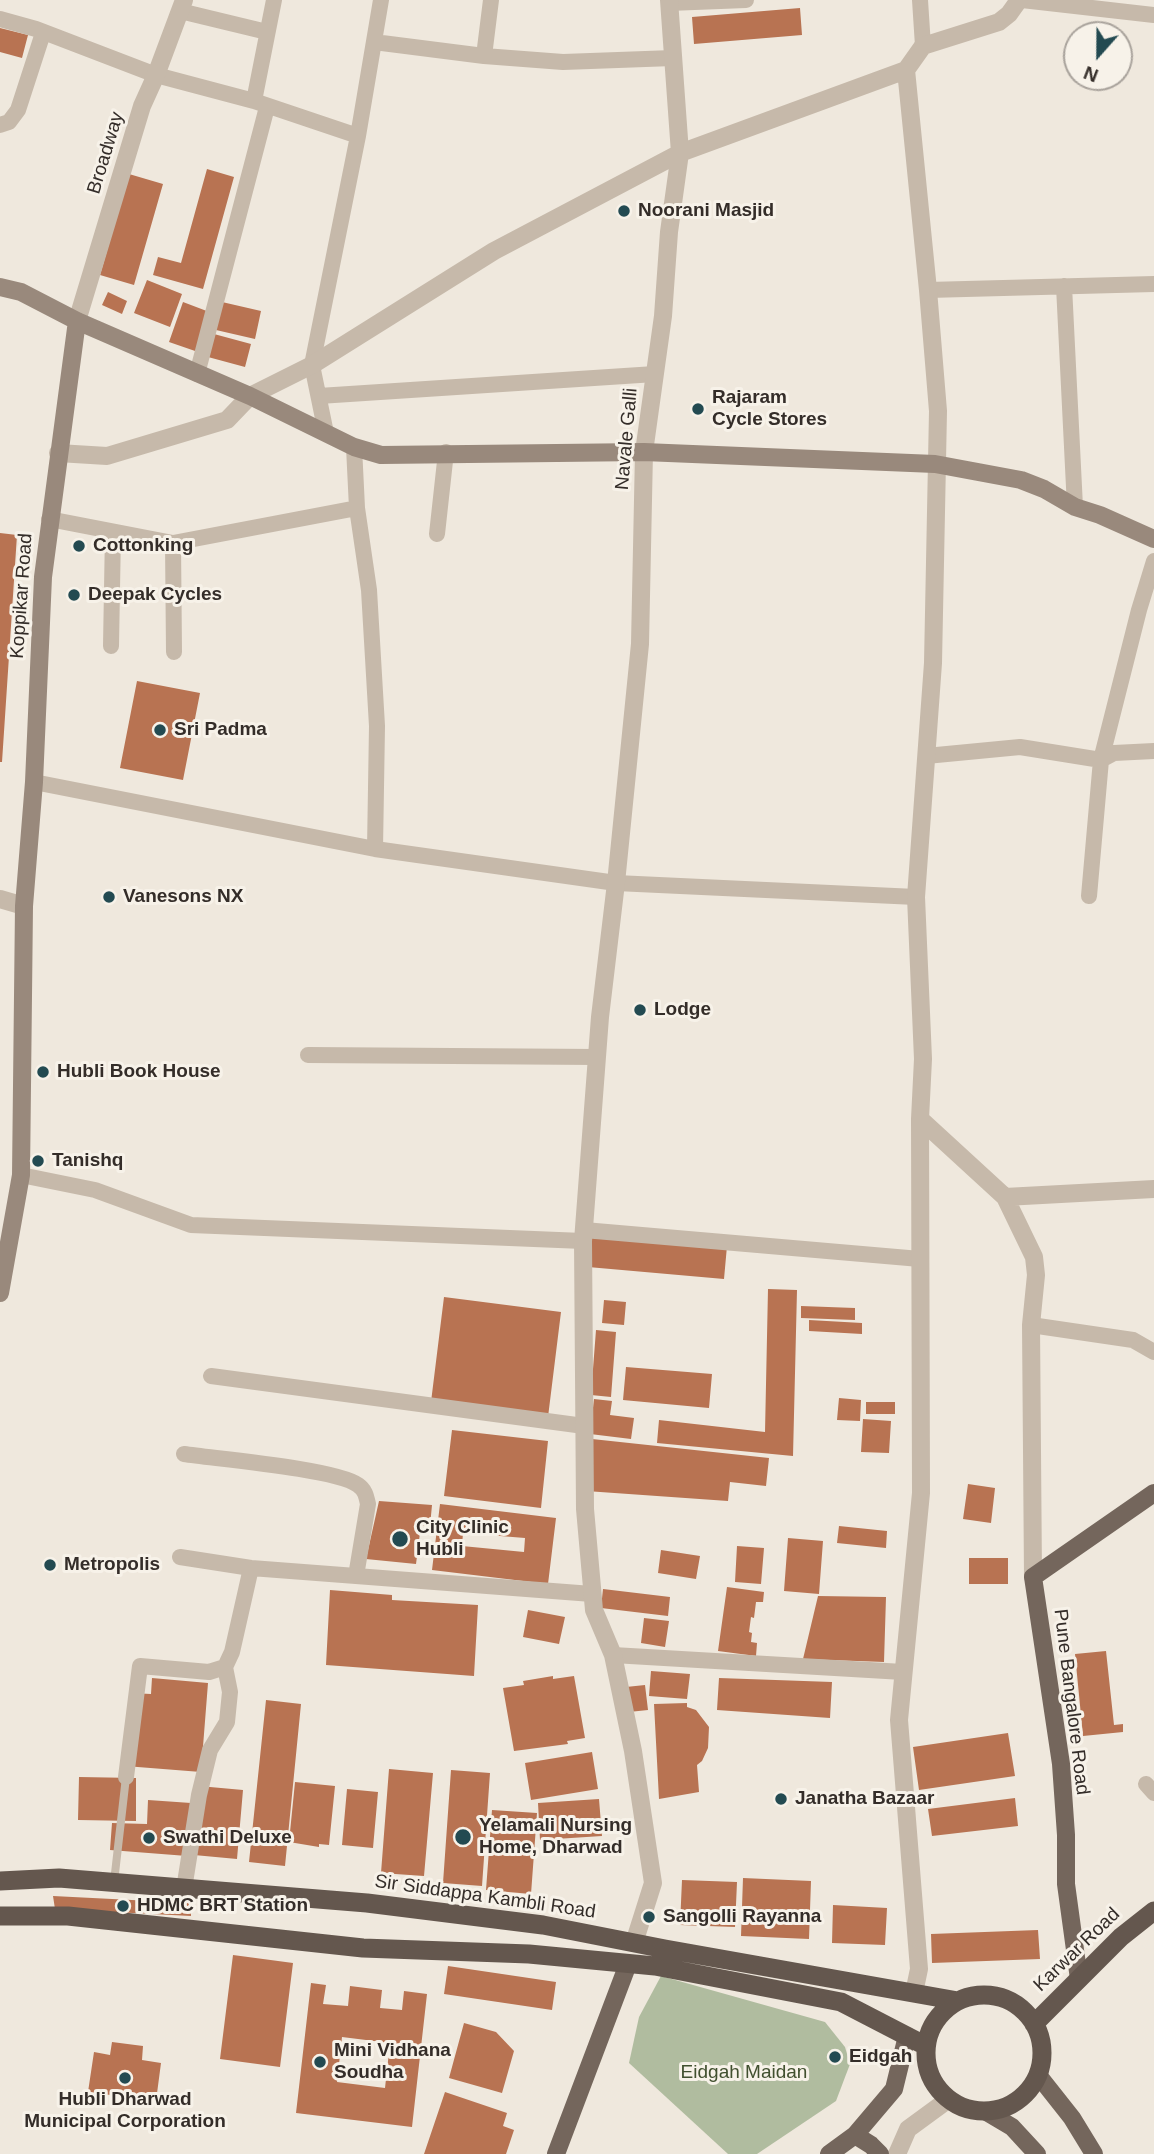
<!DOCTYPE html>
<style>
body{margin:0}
#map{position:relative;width:1154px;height:2154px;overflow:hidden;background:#efe8dd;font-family:Helvetica,sans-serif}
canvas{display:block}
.north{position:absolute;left:1063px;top:21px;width:70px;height:70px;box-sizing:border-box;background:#f7f2e9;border:2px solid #a9a39c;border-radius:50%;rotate:201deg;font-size:19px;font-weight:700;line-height:28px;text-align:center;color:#342d29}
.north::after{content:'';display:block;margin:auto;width:24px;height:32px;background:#234a51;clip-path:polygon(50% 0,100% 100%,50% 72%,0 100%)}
</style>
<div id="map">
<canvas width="1154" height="2154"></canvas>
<div class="north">N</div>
</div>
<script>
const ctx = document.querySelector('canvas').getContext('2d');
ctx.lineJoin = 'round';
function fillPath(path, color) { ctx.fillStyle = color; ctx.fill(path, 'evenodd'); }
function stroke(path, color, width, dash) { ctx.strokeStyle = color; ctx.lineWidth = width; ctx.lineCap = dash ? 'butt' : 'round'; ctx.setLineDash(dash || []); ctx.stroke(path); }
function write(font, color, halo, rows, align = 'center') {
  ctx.font = font + ' Helvetica,sans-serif'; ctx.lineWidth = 6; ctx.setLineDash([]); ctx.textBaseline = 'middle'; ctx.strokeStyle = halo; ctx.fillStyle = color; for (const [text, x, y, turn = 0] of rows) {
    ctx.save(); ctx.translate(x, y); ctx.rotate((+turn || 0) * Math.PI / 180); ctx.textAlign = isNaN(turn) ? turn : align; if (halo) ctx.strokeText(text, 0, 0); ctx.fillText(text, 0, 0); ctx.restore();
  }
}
const green = new Path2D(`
 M661,1976l164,46 20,25 5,17 -14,37 -79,53h-29l-99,-91 10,-46z`);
const building = new Path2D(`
 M800,8l2,27 -108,9 -2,-27z
 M0,28l28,7 -6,23 -22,-6z
 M207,169l27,8 -31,112 -50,-14 5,-18 23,6z
 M129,174l34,10 -29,101 -34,-10z
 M147,280l35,14 -12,33 -36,-14z
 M108,292l19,9 -5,13 -20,-9z
 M183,302l29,11 -14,39 -29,-10z
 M222,302l39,9 -6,28 -39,-9z
 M214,334l37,10 -6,23 -37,-10z
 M0,533l17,2 -15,227h-2z
 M137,681l63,12 -17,87 -63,-12z
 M590,1234l137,12 -3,33 -136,-12z
 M768,1289l29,1 -4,166 -136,-13 2,-23 106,12z
 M444,1297l117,15 -13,105 -117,-15z
 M604,1300l22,2 -2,23 -22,-2z
 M801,1306l54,2v12l-54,-2z
 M809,1320l53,3v11l-53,-3z
 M596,1330l20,2 -5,65 -20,-2z
 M626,1367l86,7 -3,34 -86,-8z
 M839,1398l22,2 -1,21 -23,-1z
 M594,1399l18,2 -2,14 24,3 -3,21 -41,-5z
 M866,1402h29v12h-29z
 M863,1419l28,2 -2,32 -28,-1z
 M452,1430l96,11 -7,67 -97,-12z
 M592,1439l177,19 -3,28 -36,-4 -2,19 -142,-10z
 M968,1484l27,4 -4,35 -28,-4z
 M379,1501l53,4 -2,21 -9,-1 -5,39 -50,-5z
 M440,1504l116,14 -8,66 -116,-14zM463,1533l62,5 -1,14 -62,-6z
 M839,1526l48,5 -1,17 -49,-5z
 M788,1538l35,3 -4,53 -35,-3z
 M737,1546l27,2 -3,36 -26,-2z
 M661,1550l39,6 -4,23 -38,-6z
 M969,1558h39v26h-39z
 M727,1587l37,5 -1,10h-7l-2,16 -3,-1 -2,15 3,1 -1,9 6,1 -1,13 -38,-5z
 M603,1589l67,8 -2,19 -67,-8z
 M330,1590l62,5v5l86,5 -4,71 -148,-11z
 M818,1596l68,1 -2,65 -81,-3z
 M528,1610l37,7 -6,27 -36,-7z
 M644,1618l25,3 -4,26 -24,-4z
 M1106,1651l8,74 9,-1v8l-40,4 -8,-82z
 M651,1671l39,3 -3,25 -38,-3z
 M553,1676v3l21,-3 11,62 -18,3 1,3 -54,7 -11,-63 21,-3 -1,-4z
 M152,1678l56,5 -7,89 -76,-6 6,-73 20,1z
 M719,1678l113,4 -2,36 -113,-8z
 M645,1685l3,25 -19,2 -3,-25z
 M266,1700l35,4 -16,162 -36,-4z
 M687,1703v4l9,3 13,17 -1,21 -6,13 -5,4 2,27 -40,7 -5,-95z
 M1008,1733l7,43 -96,14 -6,-43z
 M592,1752l6,37 -67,11 -6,-37z
 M389,1769l44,4 -9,103 -43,-3z
 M451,1770l39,3 -8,113 -39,-3z
 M79,1777l57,1v43l-58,-1z
 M295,1782l40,4 -6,59 -10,-1v3l-30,-5z
 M199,1786l44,4 -6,69 -43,-4z
 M347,1789l31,3 -5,56 -31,-3z
 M1015,1798l3,28 -86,10 -4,-27z
 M599,1799l3,37 -62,4 -2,-37z
 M148,1800l43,3 -4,53 -77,-6 2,-27 35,1z
 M492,1810l45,3 -6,81 -45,-4z
 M743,1878l68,3 -2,58 -68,-3z
 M682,1880l55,2 -2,45 -55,-2z
 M53,1896l138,7v13l-136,-7z
 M833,1905l54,3 -2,37 -53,-2z
 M1038,1930l2,29 -108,4 -1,-29z
 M233,1955l60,8 -13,104 -60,-8z
 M448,1966l108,16 -4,28 -108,-16z
 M311,1983l15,2 -3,19 25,2 2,-20 32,4 -2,18 22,2 2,-19 23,3 -15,133 -116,-14zM342,2037l48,6 -5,45 -48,-6z
 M464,2023l32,9 18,19 -12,42 -53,-15z
 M112,2042l31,4 -1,14 19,3 -5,38 -68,-9 6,-40 16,3z
 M445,2092l62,21 -4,13 11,4 -8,24h-82z`);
const service = new Path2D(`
 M114,1882l12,-105`);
const minor = new Path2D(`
 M920,0l3,46
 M1022,0l132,15
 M669,3l77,-3
 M180,11l87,21
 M0,19l36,10 120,46 98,26 104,35 -46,229 14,68
 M374,42l110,14 79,6 110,-4
 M484,56l7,-56
 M254,101l20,-101
 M0,125l9,-3 9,-12 25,-77
 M358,136l23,-136
 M1064,286l11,221
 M928,290l226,-6
 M197,374l70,-267
 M319,396l336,-22
 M354,447l3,61 12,82 8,136 -2,123
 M49,519l124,24 184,-35
 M437,534l9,-82
 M173,543l1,109
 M111,646l2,-114
 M926,756l94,-9 81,13 13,-7 40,-2
 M34,782l341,67 241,34 300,14
 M1089,896l12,-136 38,-150 15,-49
 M308,1055l289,2
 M21,1175l74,15 96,35 392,16
 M584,1230l336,29
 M1031,1325l102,15 21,12
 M211,1376l373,50
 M184,1454c34,5 152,15 174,31 7,5 8,10 10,19l-12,72
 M180,1557l71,11 341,26
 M613,1655l290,17
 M126,1777l14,-111 69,6 16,-5 7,-15 19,-84
 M1146,1784l8,9
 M184,1889l15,-94 11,-45 17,-28 3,-30 -5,-25`);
const tertiary = new Path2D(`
 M906,70l22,220 10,121 -5,252 -17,234 7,162 -3,60 85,78 29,60 2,18 -5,50 2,252
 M77,321l65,-215 14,-31 28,-75
 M58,453l49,3 120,-36 23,-24 62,-31 182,-114 186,-98 226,-83 17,-24 76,-24 10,-8 10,-14
 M0,899l24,7
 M1005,1197l149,-8
 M634,1943l19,-60 -20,-132 -20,-96 -19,-45 -9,-101 -2,-268 17,-224 16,-134 24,-239 4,-192 19,-136 6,-84 11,-79 -11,-153
 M914,1993l5,-24 -20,-249 22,-227 -1,-374
 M897,2154l11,-25 41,-30`);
const secondary = new Path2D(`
 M0,287l21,5 56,29 173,75 104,51 27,8 263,-3 291,12 86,16 23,9 31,18 25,8 54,24
 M0,1293l21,-118 3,-269 10,-124 9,-205 34,-256`);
const primary = new Path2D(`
 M1079,1979l-13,-95v-49l-5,-71 -28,-187 121,-84
 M1038,2075l34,43 22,36
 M985,2111l27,16 25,27
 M855,2135l16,10 9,9
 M556,2154l72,-190
 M829,2154l26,-19 39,-46 13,-53`);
const trunk = new Path2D(`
 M0,1881l59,-3 308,25 176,22 122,24 293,52
 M0,1916h68l295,32 166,6 126,12 186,36 85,44
 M926 2053a58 58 0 1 1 116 0a58 58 0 1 1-116 0Z
 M1034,2024l87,-87 33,-26`);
const markers = [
 [624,211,7,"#234a51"],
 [698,409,7,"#234a51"],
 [79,546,7,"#234a51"],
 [74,595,7,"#234a51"],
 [160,730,7,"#234a51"],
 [109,897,7,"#234a51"],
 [640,1010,7,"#234a51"],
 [43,1072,7,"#234a51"],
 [38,1161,7,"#234a51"],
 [400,1539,9,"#234a51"],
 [50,1565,7,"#234a51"],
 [781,1799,7,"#234a51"],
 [463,1837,9,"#234a51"],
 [149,1838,7,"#234a51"],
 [123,1906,7,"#234a51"],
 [649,1917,7,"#234a51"],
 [835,2057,7,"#234a51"],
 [320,2062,7,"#234a51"],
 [125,2078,7,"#234a51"]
];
const streetNames = [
 ["Broadway",106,153,-73],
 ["Navale Galli",627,439,-85],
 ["Koppikar Road",22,596,-86],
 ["Pune Bangalore Road",1071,1702,83],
 ["Sir Siddappa Kambli Road",485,1897,8],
 ["Karwar Road",1077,1950,-44]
];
const poiNames = [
 ["Noorani Masjid",638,211],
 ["Rajaram",712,398],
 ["Cycle Stores",712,420],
 ["Cottonking",93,546],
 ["Deepak Cycles",88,595],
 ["Sri Padma",174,730],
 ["Vanesons NX",123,897],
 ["Lodge",654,1010],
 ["Hubli Book House",57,1072],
 ["Tanishq",52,1161],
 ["City Clinic",416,1528],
 ["Hubli",416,1550],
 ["Metropolis",64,1565],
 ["Janatha Bazaar",795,1799],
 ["Yelamali Nursing",479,1826],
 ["Home, Dharwad",479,1848],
 ["Swathi Deluxe",163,1838],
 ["HDMC BRT Station",137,1906],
 ["Sangolli Rayanna",663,1917],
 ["Mini Vidhana",334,2051],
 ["Soudha",334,2073],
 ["Eidgah",849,2057],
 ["Hubli Dharwad",125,2100,"center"],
 ["Municipal Corporation",125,2122,"center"]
];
const parkNames = [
 ["Eidgah Maidan",744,2073]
];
fillPath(green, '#b0bc9f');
fillPath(building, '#b87352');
stroke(service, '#c6b9aa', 8);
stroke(minor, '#c6b9aa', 16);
stroke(tertiary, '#c6b9aa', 18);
stroke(secondary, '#99897c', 18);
stroke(primary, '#74665c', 18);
stroke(trunk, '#64574e', 19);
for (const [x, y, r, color] of markers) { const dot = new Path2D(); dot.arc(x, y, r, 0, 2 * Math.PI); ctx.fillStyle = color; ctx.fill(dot); stroke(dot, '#f7f2e9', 2.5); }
write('19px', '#342d29', '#f7f2e9', streetNames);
write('bold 19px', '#342d29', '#f7f2e9', poiNames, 'left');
write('19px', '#41502f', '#f7f2e9', parkNames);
</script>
